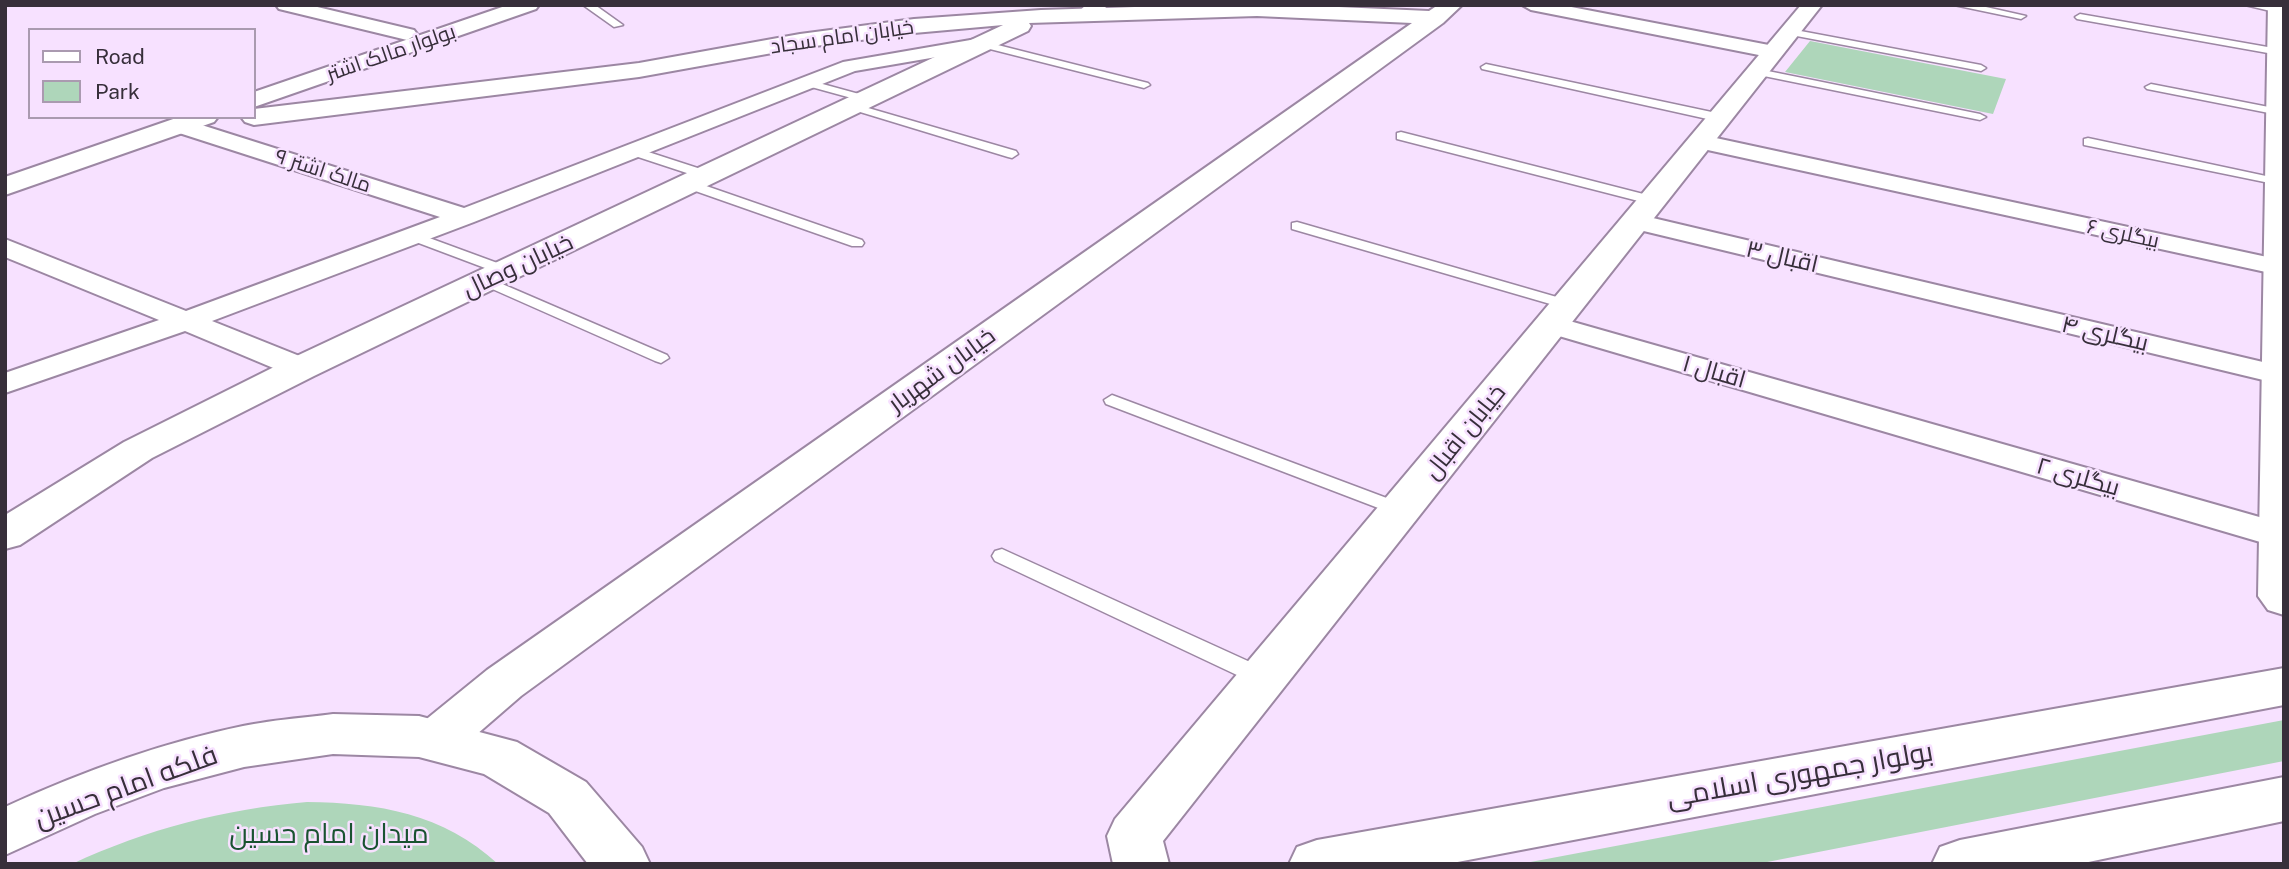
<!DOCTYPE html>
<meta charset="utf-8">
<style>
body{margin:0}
#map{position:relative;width:2289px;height:869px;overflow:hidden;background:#f7e1ff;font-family:"Public Sans",sans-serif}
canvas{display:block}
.frame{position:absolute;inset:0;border:7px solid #372f3a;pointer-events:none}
.legend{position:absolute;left:28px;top:28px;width:228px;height:91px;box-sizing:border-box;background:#f7e1ff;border:2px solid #aa9ab0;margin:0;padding:9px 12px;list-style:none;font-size:21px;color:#372f3a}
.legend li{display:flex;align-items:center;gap:14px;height:35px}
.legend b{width:35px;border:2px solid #aa9ab0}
</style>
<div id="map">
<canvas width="2289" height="869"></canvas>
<div class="frame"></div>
<ul class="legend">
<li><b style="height:9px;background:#fff"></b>Road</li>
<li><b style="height:19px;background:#aed6ba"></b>Park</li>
</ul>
</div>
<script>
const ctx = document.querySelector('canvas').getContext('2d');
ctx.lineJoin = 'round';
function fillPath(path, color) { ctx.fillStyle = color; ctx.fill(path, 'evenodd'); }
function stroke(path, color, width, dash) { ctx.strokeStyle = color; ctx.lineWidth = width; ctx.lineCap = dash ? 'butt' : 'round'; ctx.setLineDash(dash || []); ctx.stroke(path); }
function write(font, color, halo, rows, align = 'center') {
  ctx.font = font + ' "Public Sans",Cairo,sans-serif'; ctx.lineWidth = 5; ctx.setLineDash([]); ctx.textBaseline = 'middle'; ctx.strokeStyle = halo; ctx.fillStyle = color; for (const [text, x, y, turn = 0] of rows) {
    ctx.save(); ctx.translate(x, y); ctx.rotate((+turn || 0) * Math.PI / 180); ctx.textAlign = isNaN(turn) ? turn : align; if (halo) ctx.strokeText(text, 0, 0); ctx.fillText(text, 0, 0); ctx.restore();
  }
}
const green = new Path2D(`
 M1810,41l196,38 -13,35 -208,-42z
 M2284,720v41l-527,103h-237z
 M307,802c71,1 136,11 191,62h-426c75,-35 153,-55 235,-62z`);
const lane = new Path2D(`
 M583,5h12l28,20 -9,2z
 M1954,5h23l49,11 -5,3z
 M2245,5h23l16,5 -5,3z
 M2080,14l199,35 5,4 -5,2 -202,-36 -2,-2z
 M1790,29l191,36 5,3 -5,3 -195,-37v-4z
 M982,41l166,42 2,2 -6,3 -166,-42 -1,-2z
 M1486,64l235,50 6,4 -6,4 -239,-53 -1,-2z
 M1758,69l222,45 6,3 -6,3 -226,-46 -1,-2z
 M808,80l62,17 2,2 -6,3 -62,-17v-4z
 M2151,84l128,25 4,1 1,3 -5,2 -132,-26 -2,-2z
 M851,103l165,48 2,3 -6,4 -4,-1 -161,-49 -2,-2z
 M1401,132l258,66 2,3 -7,4 -257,-66v-6z
 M2088,138l192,41 4,1v6l-200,-41v-6z
 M636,148l74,24 2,3 -6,4 -4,-1 -70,-23v-6z
 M689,180l173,60 2,3 -2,3h-10l-168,-59 -1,-3z
 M1297,222l277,80 3,3 -8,5 -5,-2 -272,-79v-6z
 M413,232l98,36 2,3 -7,4 -5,-1 -93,-35v-6z
 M486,277l181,78 2,3 -8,5 -6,-2 -174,-77 -2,-3 2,-3z
 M1112,395l296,111 2,4 -2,4h-14l-288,-110 -2,-4z
 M1002,549l270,123 3,6 -3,6 -8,2 -8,-2 -261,-123 -3,-5 3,-5z`);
const street = new Path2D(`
 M276,5h33l105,25 3,4 -10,6 -128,-31z
 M1086,5h23l-16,12h-14l-2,-4z
 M1522,5h39l213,41 7,2 3,4 -3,4 -7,2 -243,-48z
 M982,38l10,6 -3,4 -134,23 -381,151 -262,99 100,40 4,7 -4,7 -11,2 -11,-2 -105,-44 -180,62v-20l154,-53 -154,-63v-18l181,72 254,-94 -267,-86 -3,-5 3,-5h16l275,87 379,-146z
 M1702,135l579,125h3v16l-590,-129 -4,-5 4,-5z
 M1636,214l648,153v18l-657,-158 -4,-5 4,-5z
 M1552,316l732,208v22l-17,-2 -725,-213 -5,-6 5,-6z`);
const secondary = new Path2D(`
 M508,5h31l-3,4 -282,98v-15z
 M1197,5h97l135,6 9,-6h24l-19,18 -922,673 -67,58 -18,6 -18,-6 -7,-14 7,-14 69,-56 925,-647 -155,-7 -228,7 2,3 -3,5 -714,345 -162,82 -132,87 -15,4v-34l119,-73 164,-82 715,-335 -89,8 -114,15 -161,29 -385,48 -9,-3 -4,-5h13v-8l385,-46 161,-29 114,-15 127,-9z
 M1801,5h21l-659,836 6,23h-56l-6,-28 8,-17z
 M2268,5h16v610l-16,-5 -10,-14z
 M179,117h39l-4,5 -209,73v-18z`);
const primary = new Path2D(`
 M2284,668v37l-837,159h-158l8,-17 20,-7z
 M333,714l86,2 98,26 69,40 56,65 8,17h-62l-39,-51 -65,-39 -65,-17 -86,-3 -89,13 -80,21 -69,26 -90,41v-48c76,-35 156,-64 238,-81 29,-6 60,-8 90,-12z
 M2284,777v44l-205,43h-147l8,-17 20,-7z`);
const farStreetnames = [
 ["خیابان امام سجاد",842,37,-8],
 ["بولوار مالک اشتر",391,53,-19],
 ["مالک اشتر ۹",323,171,18],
 ["بیگلری ۶",2123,234,12]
];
const streetNames = [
 ["اقبال ۳",1782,257,13],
 ["خیابان وصال",518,266,-25],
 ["بیگلری ۴",2105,334,13],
 ["خیابان شهریار",942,370,-36],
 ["اقبال ۱",1714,372,16],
 ["خیابان اقبال",1465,432,-51],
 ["بیگلری ۲",2078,477,16]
];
const nearStreetnames = [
 ["بولوار جمهوری اسلامی",1800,775,-10],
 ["فلکه امام حسین",126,787,-20]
];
const nearParknames = [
 ["میدان امام حسین",329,834]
];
fillPath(green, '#aed6ba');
stroke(lane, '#9c87a3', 3);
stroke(street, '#9c87a3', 4);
stroke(secondary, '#9c87a3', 4);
stroke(primary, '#9c87a3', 4);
fillPath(lane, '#fff');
fillPath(street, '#fff');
fillPath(secondary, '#fff');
fillPath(primary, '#fff');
write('21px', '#372f3a', '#f7e1ff', farStreetnames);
write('24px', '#372f3a', '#f7e1ff', streetNames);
write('28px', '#372f3a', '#f7e1ff', nearStreetnames);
write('28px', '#195331', '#f7e1ff', nearParknames);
</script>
